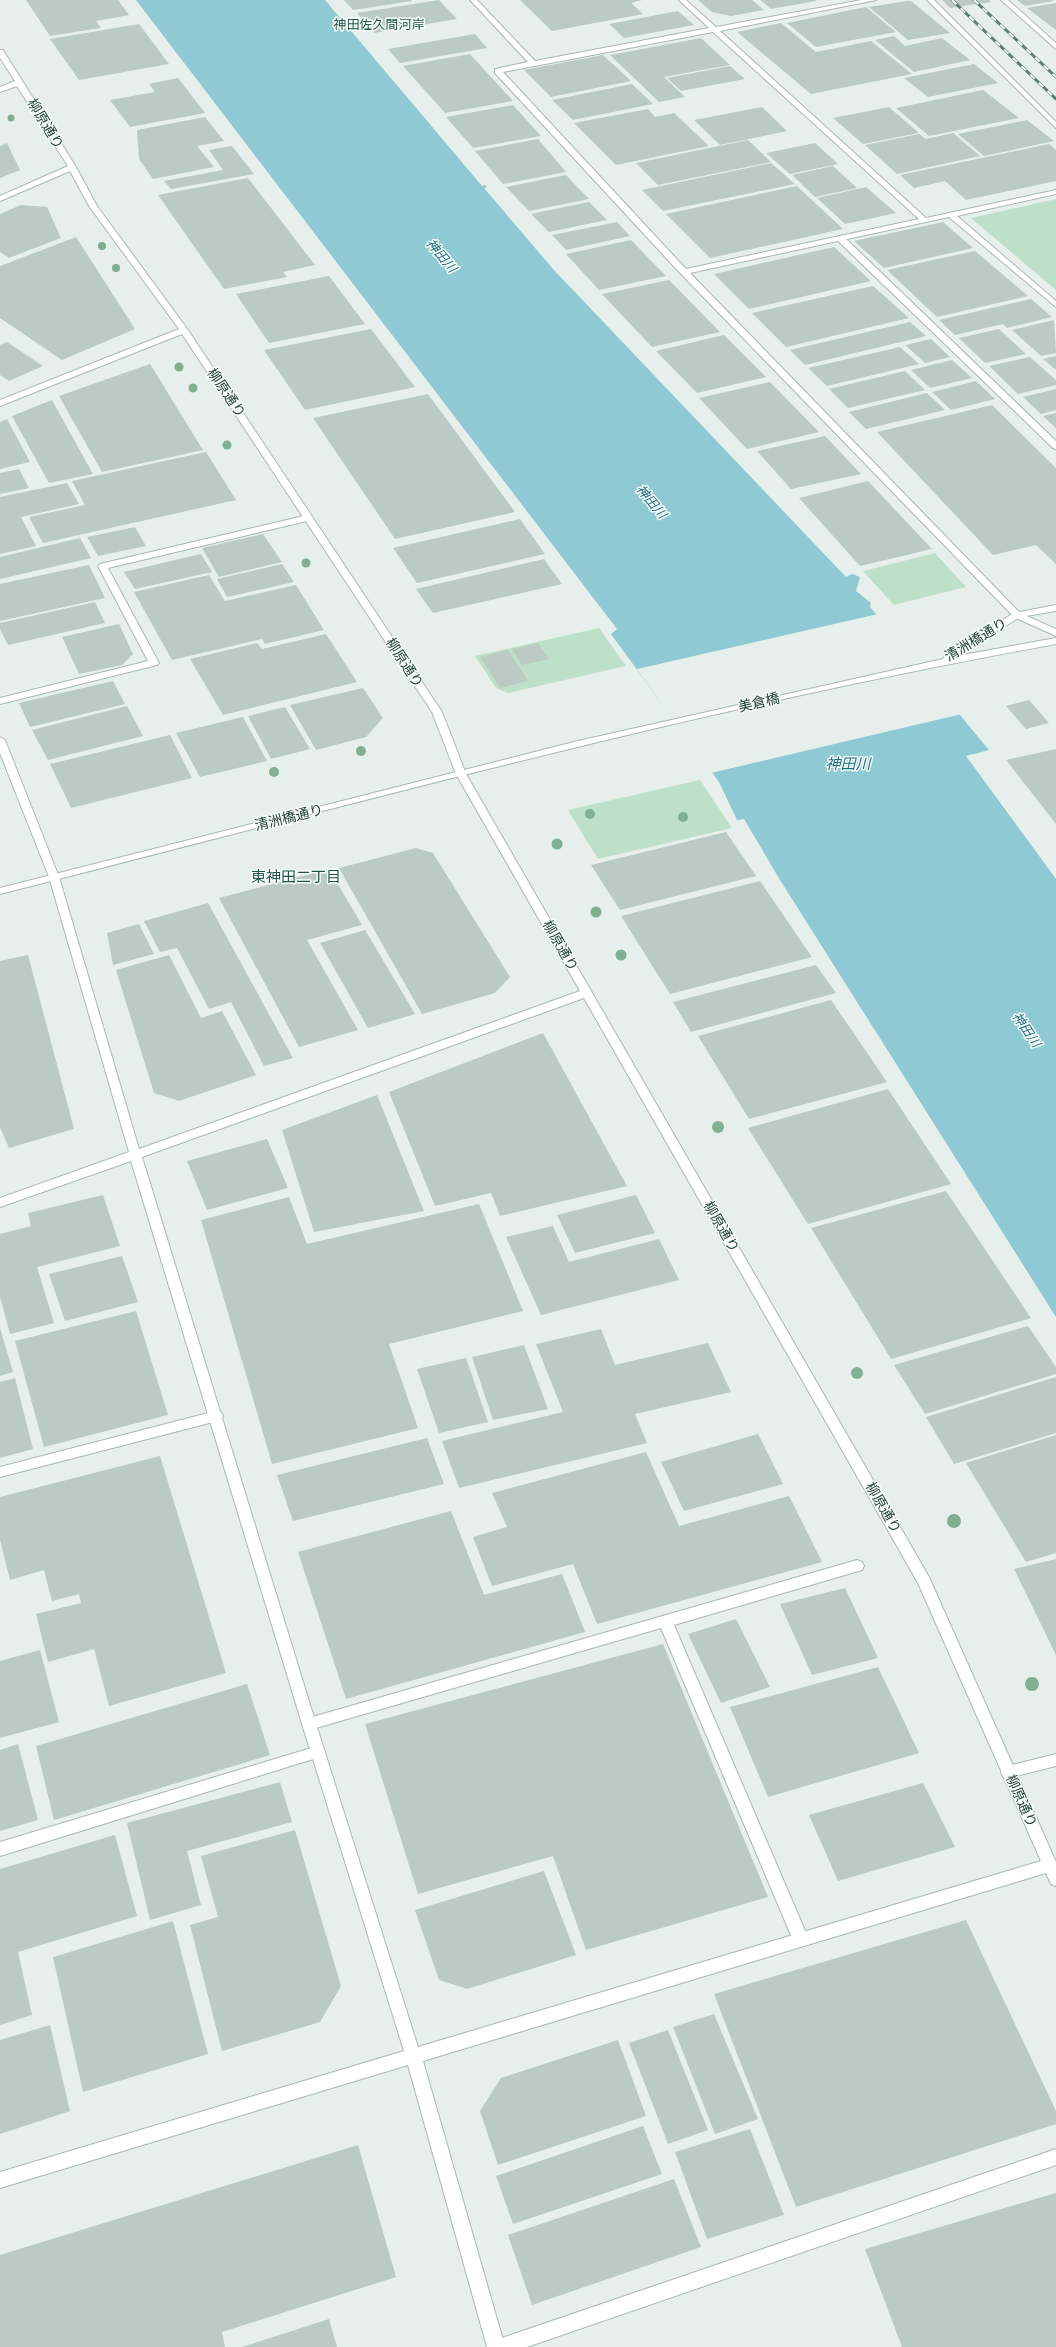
<!DOCTYPE html>
<meta charset="utf-8">
<style>
body{margin:0}
canvas{display:block;background:#e6efeb}
</style>
<canvas width="1056" height="2347"></canvas>
<script>
const ctx = document.querySelector('canvas').getContext('2d');
ctx.lineJoin = 'round';
function fillPath(path, color) { ctx.fillStyle = color; ctx.fill(path, 'evenodd'); }
function stroke(path, color, width, dash) { ctx.strokeStyle = color; ctx.lineWidth = width; ctx.lineCap = dash ? 'butt' : 'round'; ctx.setLineDash(dash || []); ctx.stroke(path); }
function write(font, color, halo, rows, align = 'center') {
  ctx.font = font + ' Inter,"Noto Sans JP",sans-serif'; ctx.lineWidth = 3; ctx.setLineDash([]); ctx.textBaseline = 'middle'; ctx.strokeStyle = halo; ctx.fillStyle = color; for (const [text, x, y, turn = 0] of rows) {
    ctx.save(); ctx.translate(x, y); ctx.rotate((+turn || 0) * Math.PI / 180); ctx.textAlign = isNaN(turn) ? turn : align; if (halo) ctx.strokeText(text, 0, 0); ctx.fillText(text, 0, 0); ctx.restore();
  }
}
const green = new Path2D(`
 M1056,199v91l-85,-72z
 M935,553l31,34 -72,18 -31,-34z
 M599,628l27,38 -118,27 -12,-5 -21,-32z
 M700,780l32,48 -134,31 -30,-49z`);
const water = new Path2D(`
 M136,0h189l157,186 3,-1 2,2 -3,1 69,81 293,308 6,-3 8,3 -4,14 15,12 -1,4 119,143 -23,6 90,123v438l-276,-437 -36,-61 -7,1 -18,-38 -108,-148 6,-5z`);
const pier = new Path2D(`
 M878,614l84,100 -251,59 -74,-104z`);
const building = new Path2D(`
 M26,0h92l11,15 -33,6 5,7 -51,8z
 M344,0h68v1l-59,9z
 M439,0l18,19 -83,14 -17,-20z
 M520,0h122l-11,3 12,11 -91,17z
 M698,0h54l12,10 -33,6 -19,-4z
 M760,0h56v1l-45,8z
 M942,0h47l2,2 -41,6z
 M1017,0h35l1,1 -28,5z
 M907,1h4l39,32 -42,7 -39,-33z
 M1056,3v27l-29,-22z
 M866,7l30,25 -80,15 -29,-24z
 M678,11l16,14 -70,13 -15,-14z
 M781,23l35,29 55,-11 41,33 -101,20 -74,-62z
 M139,24l30,40 -90,16 -29,-41z
 M475,34l12,14 -87,15 -12,-14z
 M894,36l11,10 37,-8 28,22 -56,12 -39,-32z
 M701,38l29,27 -66,12 21,20 -26,5 -49,-47z
 M470,54l43,47 -68,12 -42,-47z
 M603,55l28,26 -80,16 -27,-27z
 M974,64l24,19 -70,14 -24,-19z
 M730,66l15,13 -64,12 -14,-13z
 M178,78l27,35 -75,14 -20,-27 45,-8 -6,-8z
 M632,84l21,20 -80,16 -21,-20z
 M983,90l36,28 -90,18 -33,-28z
 M513,105l28,31 -68,12 -27,-31z
 M762,107l25,24 -67,14 -26,-25z
 M889,107l30,26 -56,11 -30,-26z
 M648,109l7,8 19,-4 35,33 -93,19 -42,-42z
 M205,117l19,24 -27,5 17,21 -61,12 -14,-20 -2,-29z
 M1027,120l27,21 -70,15 -26,-22z
 M953,133l27,23 -83,18 -32,-29 54,-11 7,5z
 M538,139l28,33 -63,12 -28,-33z
 M748,140l23,22 -113,23 -22,-22z
 M7,143l13,27 -20,8v-32z
 M815,143l23,21 -48,10 -24,-21z
 M1049,144l7,6v31l-90,19 -21,-19 -31,7 -14,-13z
 M232,146l22,28 -83,15 -7,-8 59,-11 -14,-20z
 M771,163l24,21 -132,27 -21,-21z
 M833,166l24,22 -42,9 -23,-22z
 M566,175l23,24 -60,12 -23,-24z
 M248,178l67,87 -32,7 4,5 -63,12 -66,-94z
 M797,186l46,43 -133,29 -44,-44z
 M866,187l30,26 -51,11 -28,-26z
 M589,202l18,18 -58,12 -18,-18z
 M21,205l26,2 14,31 -52,20 -9,-6v-38z
 M617,222l13,14 -64,14 -14,-15z
 M943,222l30,26 -89,20 -30,-27z
 M76,237l59,92 -73,31 -62,-42v-52z
 M631,240l35,36 -67,14 -33,-36z
 M834,247l37,34 -122,28 -35,-35z
 M975,251l53,45 -91,21 -50,-47z
 M329,276l36,48 -96,19 -33,-49z
 M669,280l51,52 -68,15 -50,-53z
 M873,286l36,32 -123,29 -34,-34z
 M1031,299l21,18 -45,11 -4,-4 -48,11 -16,-15z
 M1054,320l2,33 -15,3 -29,-26z
 M910,322l16,14 -121,29 -15,-15z
 M371,329l44,58 -110,23 -41,-60z
 M999,329l27,25 -41,9 -26,-25z
 M724,335l42,42 -69,16 -41,-42z
 M931,339l19,18 -25,6 -20,-18z
 M7,342l36,24 -34,15 -9,-6v-30z
 M900,347l19,17 -92,22 -19,-18z
 M1056,356v14l-13,-11z
 M1030,357l26,23v5l-38,9 -29,-28z
 M952,360l20,18 -42,10 -19,-18z
 M150,364l53,86 -101,22 -43,-76z
 M905,371l20,19 -77,18 -19,-19z
 M976,381l19,18 -44,11 -19,-18z
 M770,382l49,50 -72,17 -48,-51z
 M1056,389v21l-15,4 -18,-17z
 M927,393l18,17 -79,19 -17,-17z
 M428,394l87,118 -120,27 -82,-121z
 M52,400l41,74 -44,9 -37,-67z
 M992,405l64,63v96l-20,-19 -43,10 -116,-123z
 M1056,413v15l-13,-12z
 M7,419l23,43 -30,7v-47z
 M825,436l36,38 -70,15 -34,-38z
 M206,452l30,48 -193,43 -14,-26 56,-12 -13,-24z
 M19,469l10,19 -29,6v-21z
 M868,481l64,68 -72,17 -61,-68z
 M67,483l12,21 -58,13 15,29 -36,8v-57z
 M520,519l25,35 -128,29 -24,-35z
 M135,527l11,19 -48,10 -11,-19z
 M263,534l19,28 -63,15 -17,-29z
 M80,538l11,20 -91,21v-22z
 M201,554l11,18 -77,17 -11,-17z
 M544,559l18,25 -129,29 -17,-24z
 M282,564l12,18 -67,15 -10,-18z
 M89,565l16,33 -105,23v-37z
 M209,575l16,26 71,-16 28,45 -59,14 -3,-5 -90,21 -38,-68z
 M95,602l10,21 -97,22 -8,-16v-6z
 M119,624l14,30 -11,11 -43,9 -17,-37z
 M326,634l31,48 -134,33 -33,-56 67,-16 5,6z
 M538,643l11,16 -27,6 -10,-16z
 M508,650l20,31 -28,7 -20,-31z
 M113,681l12,23 -95,23 -11,-24z
 M363,688l20,30 -17,19 -50,13 -26,-45z
 M1029,700l20,23 -23,6 -20,-23z
 M127,706l16,30 -95,24 -16,-30z
 M285,707l25,42 -39,10 -23,-43z
 M243,717l24,44 -67,16 -24,-44z
 M170,735l22,43 -121,30 -21,-44z
 M1056,749v75l-50,-64z
 M726,832l30,44 -136,34 -29,-45z
 M416,848l17,5 77,124 -15,16 -73,21 -83,-146z
 M329,869l33,56 -55,15 51,90 -59,17 -80,-149z
 M760,881l52,76 -142,37 -49,-78z
 M208,903l85,155 -29,8 -33,-64 -22,7 -32,-61 -17,4 -16,-31z
 M139,924l15,30 -41,11 -6,-32z
 M365,930l50,84 -47,14 -48,-85z
 M28,955l46,174 -65,19 -9,-21v-166z
 M169,955l32,63 21,-7 34,64 -77,26 -25,-8 -38,-123z
 M816,965l20,28 -145,39 -18,-30z
 M831,1000l56,82 -138,37 -51,-83z
 M543,1033l84,153 -127,30 -9,-23 -56,13 -46,-114z
 M888,1089l63,95 -143,40 -60,-96z
 M377,1095l47,116 -110,21 -32,-102z
 M267,1139l21,49 -81,22 -20,-49z
 M946,1191l85,127 -140,41 -80,-131z
 M103,1195l17,51 -83,21 17,56 -44,11 -10,-37v-63l31,-8 -3,-13z
 M636,1195l19,38 -80,20 -18,-38z
 M289,1197l18,47 172,-40 44,107 -134,33 29,84 -146,36 -71,-244z
 M553,1226l16,36 90,-23 20,41 -138,35 -35,-78z
 M122,1256l16,46 -73,19 -16,-47z
 M136,1311l32,104 -124,32 -29,-106z
 M1028,1326l28,41v7l-131,40 -31,-49z
 M0,1328l13,44 -13,4z
 M601,1329l14,36 93,-22 23,49 -96,22 12,29 -188,45 -17,-47 121,-29 -27,-68z
 M524,1345l24,64 -55,11 -21,-63z
 M466,1358l22,64 -49,11 -22,-64z
 M1056,1377v56l-102,31 -28,-47z
 M15,1378l18,71 -33,9v-76z
 M758,1434l25,50 -99,27 -23,-49z
 M1056,1435v118l-30,9 -60,-99z
 M427,1438l17,46 -151,37 -16,-46z
 M646,1452l33,74 110,-30 33,66 -225,62 -24,-60 -81,22 -19,-49 34,-10 -15,-34z
 M160,1456l66,217 -117,33 -15,-57 -46,13 -12,-48 45,-11 -2,-9 -27,7 -8,-31 -34,10 -10,-40v-43z
 M451,1511l33,84 78,-21 23,58 -239,67 -48,-147z
 M1056,1559v96l-42,-86z
 M845,1588l33,70 -66,17 -32,-71z
 M736,1619l34,68 -49,16 -33,-69z
 M663,1644l105,253 -182,53 -33,-94 -135,38 -53,-170z
 M40,1650l19,72 -59,16v-77z
 M878,1667l41,86 -151,44 -38,-90z
 M247,1684l23,71 -216,65 -18,-74z
 M18,1744l20,76 -38,11v-81z
 M280,1782l12,40 -105,29 14,54 -51,15 -23,-97z
 M923,1783l32,64 -117,34 -29,-66z
 M295,1830l46,156 -21,36 -98,29 -32,-126 28,-8 -17,-61z
 M115,1835l22,81 -119,36 14,63 -32,10v-156z
 M544,1871l32,84 -109,34 -28,-9 -24,-70z
 M966,1920l90,191v13l-260,83 -82,-213z
 M173,1921l35,133 -125,38 -30,-135z
 M714,2014l44,105 -43,15 -42,-107z
 M50,2025l20,86 -70,23v-94z
 M668,2030l40,100 -40,14 -39,-101z
 M618,2040l28,76 -148,49 -18,-54 21,-33z
 M643,2126l19,48 -149,50 -17,-48z
 M750,2129l34,86 -77,24 -32,-87z
 M358,2145l38,132 -174,55 3,15h-225v-92z
 M674,2179l27,68 -169,58 -24,-70z
 M1056,2193v154h-154l-37,-98z
 M329,2319l8,28h-95z`);
const service = new Path2D(`
 M838,237h6l212,204v8l-3,-1 -215,-207z
 M308,515l5,3 -2,2 -203,48 51,95 -2,2 -157,39v-6l148,-37 -50,-95 2,-2z
 M216,1411l5,1 2,4 -2,4 -221,57v-10z
 M857,1560l5,2 2,4 -2,4 -188,55 135,315 -3,5 -5,2 -5,-2 -3,-5 -132,-312 -352,102 -5,-2 -2,-4 2,-4 5,-2z
 M318,1746l5,2 2,4 -2,4 -323,100v-14z
 M1056,1754v12l-48,12 -5,-1 -2,-5 2,-5 5,-1z
 M1056,2149v16l-529,182h-34l3,-6 6,-3z`);
const minor = new Path2D(`
 M470,0h7l58,61 174,-33 -30,-28h7l30,27 146,-27h14l-156,31 206,187 130,-28v4l-99,22 99,85v6l-107,-90 -259,56 330,340 36,16v7l-42,-19 -333,-343 -186,-201v-4l33,-7zM713,32l206,187 -233,50 -183,-197z
 M927,0h7l122,122v6z
 M1001,0h7l48,43v6z
 M0,50h3l73,117 21,39 91,124 254,382 24,62 463,803 127,285v24l-5,-2 -5,-11 -623,188 82,286h-18l-79,-282 -408,123v-16l404,-121 -102,-327 -171,-563 -131,46v-9l129,-46 -80,-275 -49,-124v-16l5,3 54,137 80,272 441,-158 -124,-217 -24,-62 -250,-378 -182,72v-6l179,-71 -90,-123 -19,-35 -70,30v-5l68,-30 -51,-80 -17,6v-5l15,-6 -15,-23zM584,998l334,585 123,278 -623,186 -102,-323 -174,-567z`);
const tertiary = new Path2D(`
 M1056,605v6l-36,6 -63,39 99,-18v6c-356,64 -706,161 -1056,250v-6l578,-147 365,-82 1,-3 70,-43z`);
const rail = new Path2D(`
 M952,0l104,99
 M974,0l82,77`);
const trees = [
 [11,118,3.5],
 [102,246,4],
 [116,268,4],
 [179,367,4.5],
 [193,388,4.5],
 [227,445,4.5],
 [306,563,4.5],
 [361,751,5],
 [274,772,5],
 [590,814,5],
 [683,817,5],
 [557,844,5.5],
 [596,912,5.5],
 [621,955,5.5],
 [718,1127,6],
 [857,1373,6],
 [954,1521,7],
 [1032,1684,7]
];
const farNeighbourhoodnames = [
 ["神田佐久間河岸",379,25]
];
const farWaternames = [
 ["神田川",441,256,50],
 ["神田川",651,502,50],
 ["神田川",1026,1030,56]
];
const streetNames = [
 ["柳原通り",45,124,59],
 ["柳原通り",226,393,56],
 ["清洲橋通り",976,640,-31],
 ["柳原通り",404,663,57],
 ["美倉橋",759,703,-13],
 ["清洲橋通り",289,818,-14],
 ["柳原通り",560,946,60],
 ["柳原通り",721,1227,60],
 ["柳原通り",883,1508,60],
 ["柳原通り",1021,1801,66]
];
const waterNames = [
 ["神田川",848,764]
];
const neighbourhoodNames = [
 ["東神田二丁目",296,877]
];
fillPath(green, '#bfe0c8');
fillPath(water, '#8ec9d4');
fillPath(pier, '#e6efeb');
fillPath(building, '#bbcac4');
stroke(service, '#a8b8b2', 2);
stroke(minor, '#a8b8b2', 2);
stroke(tertiary, '#a8b8b2', 2);
fillPath(service, '#fff');
fillPath(minor, '#fff');
fillPath(tertiary, '#fff');
stroke(rail, '#5f7d75', 3);
stroke(rail, '#f7fbf9', 2, [6]);
ctx.fillStyle = '#80af93';
for (const [x, y, r] of trees) { ctx.beginPath(); ctx.arc(x, y, r, 0, 2 * Math.PI); ctx.fill(); }
write('13px', '#1f5548', '#f7fbf9', farNeighbourhoodnames);
write('italic 13px', '#1c6f80', '#f7fbf9', farWaternames);
write('14px', '#24423a', '#f7fbf9', streetNames);
write('italic 15px', '#1c6f80', '#f7fbf9', waterNames);
write('15px', '#1f5548', '#f7fbf9', neighbourhoodNames);
</script>
